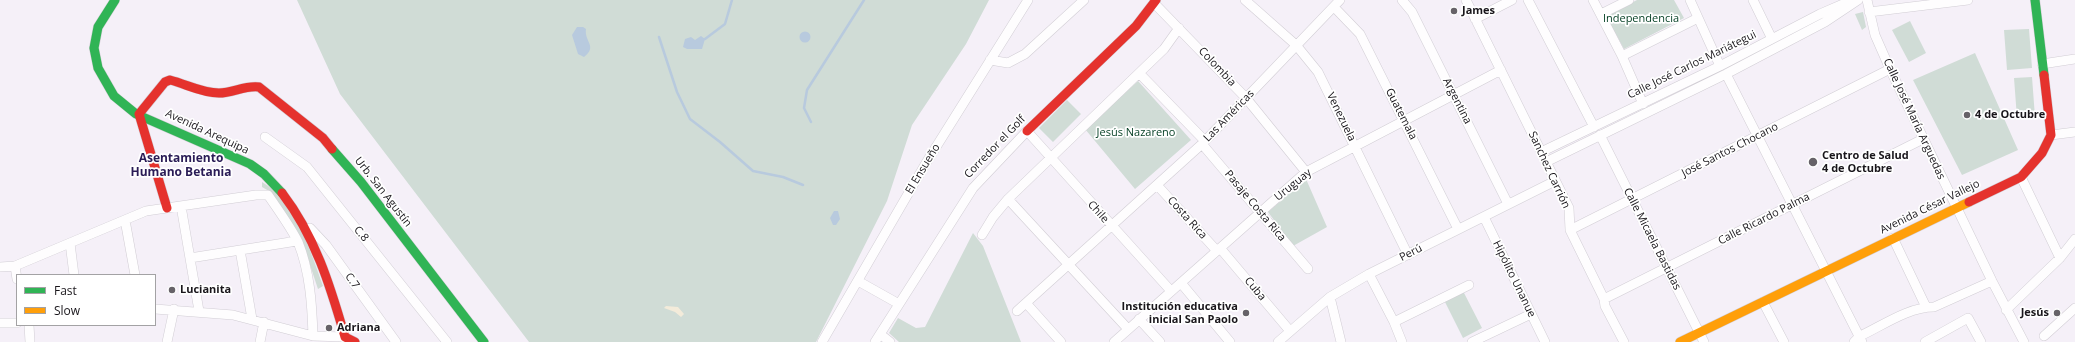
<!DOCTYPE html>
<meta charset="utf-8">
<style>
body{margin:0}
#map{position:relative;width:2075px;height:342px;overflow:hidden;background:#f5f0f8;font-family:"Open Sans",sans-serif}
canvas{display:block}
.legend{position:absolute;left:16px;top:274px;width:140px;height:52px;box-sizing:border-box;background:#fff;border:1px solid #a3a2a4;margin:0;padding:5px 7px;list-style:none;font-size:12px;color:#19161b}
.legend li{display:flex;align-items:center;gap:8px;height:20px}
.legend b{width:20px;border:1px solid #a3a2a4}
</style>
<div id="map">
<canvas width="2075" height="342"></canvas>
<ul class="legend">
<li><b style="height:5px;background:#30b455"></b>Fast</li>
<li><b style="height:5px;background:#ff9f0a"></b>Slow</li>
</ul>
</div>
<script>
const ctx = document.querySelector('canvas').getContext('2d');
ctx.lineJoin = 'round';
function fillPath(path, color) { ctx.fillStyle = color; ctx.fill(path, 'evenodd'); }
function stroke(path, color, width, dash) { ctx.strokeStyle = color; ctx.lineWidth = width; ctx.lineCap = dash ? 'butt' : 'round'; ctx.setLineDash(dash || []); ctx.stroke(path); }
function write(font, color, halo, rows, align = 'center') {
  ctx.font = font + ' "Open Sans",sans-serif'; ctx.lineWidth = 3.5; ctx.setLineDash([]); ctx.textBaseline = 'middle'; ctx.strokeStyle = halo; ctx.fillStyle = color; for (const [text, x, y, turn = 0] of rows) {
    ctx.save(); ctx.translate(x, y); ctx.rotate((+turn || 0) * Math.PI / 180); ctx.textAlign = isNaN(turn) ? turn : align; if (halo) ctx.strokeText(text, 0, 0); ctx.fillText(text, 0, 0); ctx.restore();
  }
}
const green = new Path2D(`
 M297,0h692l-23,44 -54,81 -25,76 -71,141h-287l-189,-248z
 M1637,0h37l10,18 -60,31 -18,-33z
 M1863,12l3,15 -4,3 -7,-16z
 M1910,21l16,32 -17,9 -17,-32z
 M2029,29l3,39 -25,2 -3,-40z
 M1975,53l43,97 -56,25 -49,-95z
 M2032,77l3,40 -18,1 -3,-40z
 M1138,81l53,59 -56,49 -50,-60z
 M1067,100l14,14 -28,28 -14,-14z
 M1306,179l21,48 -34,19 -25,-34z
 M262,182c34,20 48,68 61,104l-5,3 -17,-51 -32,-47 -7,-4z
 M973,233l10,13 38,96h-122l-10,-9 9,-15 18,10 9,-1z
 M1463,291l19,37 -19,10 -19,-38z`);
const sand = new Path2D(`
 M666,306l12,1 6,7 -3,3 -6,-5 -11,-4z`);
const water = new Path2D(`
 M577,27h6l3,2c-2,13 12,17 -2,28l-6,-3 -6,-19z
 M799.5 37a5.5 5.5 0 1 1 11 0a5.5 5.5 0 1 1-11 0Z
 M701,36l4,3 -3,10h-15l-4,-2 2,-8 6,-2 4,3z
 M834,211h4l2,8 -4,6h-3l-3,-7z`);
const stream = new Path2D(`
 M659,37l18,55 13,27 30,23 33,29 30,6 20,8
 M705,39l20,-15 7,-24
 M811,122l-7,-14 3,-18 57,-90`);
const street = new Path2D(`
 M1245,0l51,45 22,27 90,183
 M1402,0l10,12 96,192
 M1466,0l103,208 1,22 34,69 1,7 19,36
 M1528,0l66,127
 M1593,0l29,56 21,48
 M1690,0l30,66
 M1753,0l19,39
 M1867,0l8,35 15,34 102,212 32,61
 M1154,3l92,95 60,74
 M1334,7l26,27 98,195
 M1869,12l99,-12
 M1601,14l28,-14
 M1475,19l37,-19
 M1622,56l76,-38
 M990,60l18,3 17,-9 59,-54
 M2042,64l33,-5
 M1140,74l65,67
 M1726,74l136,268
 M1600,135l104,207
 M2051,135l24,-3
 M265,137l42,30 140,175
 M1202,144l106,125
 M1541,152l179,-86 100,-52 23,-10 10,-2
 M1546,162l180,-88 99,-52 33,-22
 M2021,177l39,81
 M1157,185l60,66
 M1008,199l120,130
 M181,206l18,105
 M1484,217l61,125
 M125,220l10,55
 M310,228l16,17 70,97
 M1570,230l320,-161
 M982,235l11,-18 15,-18 156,-150 15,-21
 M1893,238l33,69
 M70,243l4,32
 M1220,248l70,83
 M240,250l12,69
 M190,258l107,-17
 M15,266l2,13
 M0,267l15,-1 131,-55 110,-16h12c10,15 22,31 30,47 12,30 14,62 15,94
 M1369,274l25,48 8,20
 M858,281l41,23
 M1181,283l49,59
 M1330,297l11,45
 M1604,299l319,-160
 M1763,302l21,40
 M1026,303l35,39
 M155,309l78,6 80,21 32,1 1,5
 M2006,310l54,-52 15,-19
 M1017,311l185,-167 138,-144
 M1139,319l21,23
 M1394,322l75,-37
 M0,323h17
 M29,325l1,17
 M880,334l10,8
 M2044,336l31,-28
 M167,342l7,-33
 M260,342l4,-20
 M822,342l104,-179 102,-163
 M875,342l98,-154 54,-57 144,160
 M1114,342l192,-170 195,-102
 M1278,342l52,-45 39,-23 186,-93
 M1472,342l59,-28
 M1854,342l6,-6c22,-10 48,-29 74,-29l58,-26
 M1925,342l43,-24 13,24`);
const fast = new Path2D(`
 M115,0l-17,27 -4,21 4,20 16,28 22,18 114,50 14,10 18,19
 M2035,0l9,75
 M332,149l29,33 123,160`);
const slow = new Path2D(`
 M1680,342l289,-140`);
const jam = new Path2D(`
 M1027,131l109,-105 20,-26
 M282,193c33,43 48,92 63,144l10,5
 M1969,202l52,-25 21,-24 9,-18 -7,-60
 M167,208l-28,-94 26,-32 5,-2c16,4 32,13 49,13 14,0 26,-8 40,-6l64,51 9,11`);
const markers = [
 [1454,11,4,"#666268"],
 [1967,115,4,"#666268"],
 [1813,162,5,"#666268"],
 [172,290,4,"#666268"],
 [1246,313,4,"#666268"],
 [2057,313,4,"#666268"],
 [329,328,4,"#666268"]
];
const poiNames = [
 ["James",1462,11],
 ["4 de Octubre",1975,115],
 ["Centro de Salud",1822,156],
 ["4 de Octubre",1822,169],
 ["Lucianita",180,290],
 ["Institución educativa",1238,307,"right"],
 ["inicial San Paolo",1238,320,"right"],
 ["Jesús",2049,313,"right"],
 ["Adriana",337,328]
];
const parkNames = [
 ["Independencia",1641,19],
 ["Jesús Nazareno",1136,133]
];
const streetNames = [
 ["Calle José Carlos Mariátegui",1692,65,-26],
 ["Colombia",1217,67,47],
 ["Argentina",1457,101,63],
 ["Guatemala",1401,114,63],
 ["Las Américas",1229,116,-46],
 ["Venezuela",1341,117,64],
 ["Calle José María Arguedas",1914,119,65],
 ["Avenida Arequipa",207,132,25],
 ["Corredor el Golf",995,147,-46],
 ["José Santos Chocano",1730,150,-27],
 ["El Ensueño",923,169,-59],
 ["Sanchez Carrión",1549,170,65],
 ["Uruguay",1293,185,-39],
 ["Urb. San Agustín",383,192,52],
 ["Pasaje Costa Rica",1255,206,50],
 ["Avenida César Vallejo",1930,207,-26],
 ["Chile",1098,212,48],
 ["Costa Rica",1187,218,48],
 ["Calle Ricardo Palma",1764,219,-27],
 ["C.8",361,234,51],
 ["Calle Micaela Bastidas",1652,239,63],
 ["Perú",1411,253,-27],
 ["Hipólito Unanue",1514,279,64],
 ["C.7",352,281,54],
 ["Cuba",1255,289,50]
];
const neighbourhoodNames = [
 ["Asentamiento",181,159],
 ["Humano Betania",181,173]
];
fillPath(green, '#d0dcd6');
fillPath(sand, '#f3ebda');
fillPath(water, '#b8cade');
stroke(stream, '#b8cade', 2.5);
stroke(street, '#d1cdd4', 10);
stroke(fast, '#d1cdd4', 10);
stroke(slow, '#d1cdd4', 10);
stroke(jam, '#d1cdd4', 10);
stroke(street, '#fefdfe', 9);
stroke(fast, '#30b455', 9);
stroke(slow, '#ff9f0a', 9);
stroke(jam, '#e5322d', 9);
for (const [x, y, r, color] of markers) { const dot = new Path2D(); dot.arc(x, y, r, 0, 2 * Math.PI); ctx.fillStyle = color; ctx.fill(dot); stroke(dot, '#fff', 1.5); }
write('bold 11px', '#19161b', '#fff', poiNames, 'left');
write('11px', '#003d21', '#fff', parkNames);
write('11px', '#19161b', '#fff', streetNames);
write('bold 12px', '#2a1c56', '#fff', neighbourhoodNames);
</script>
